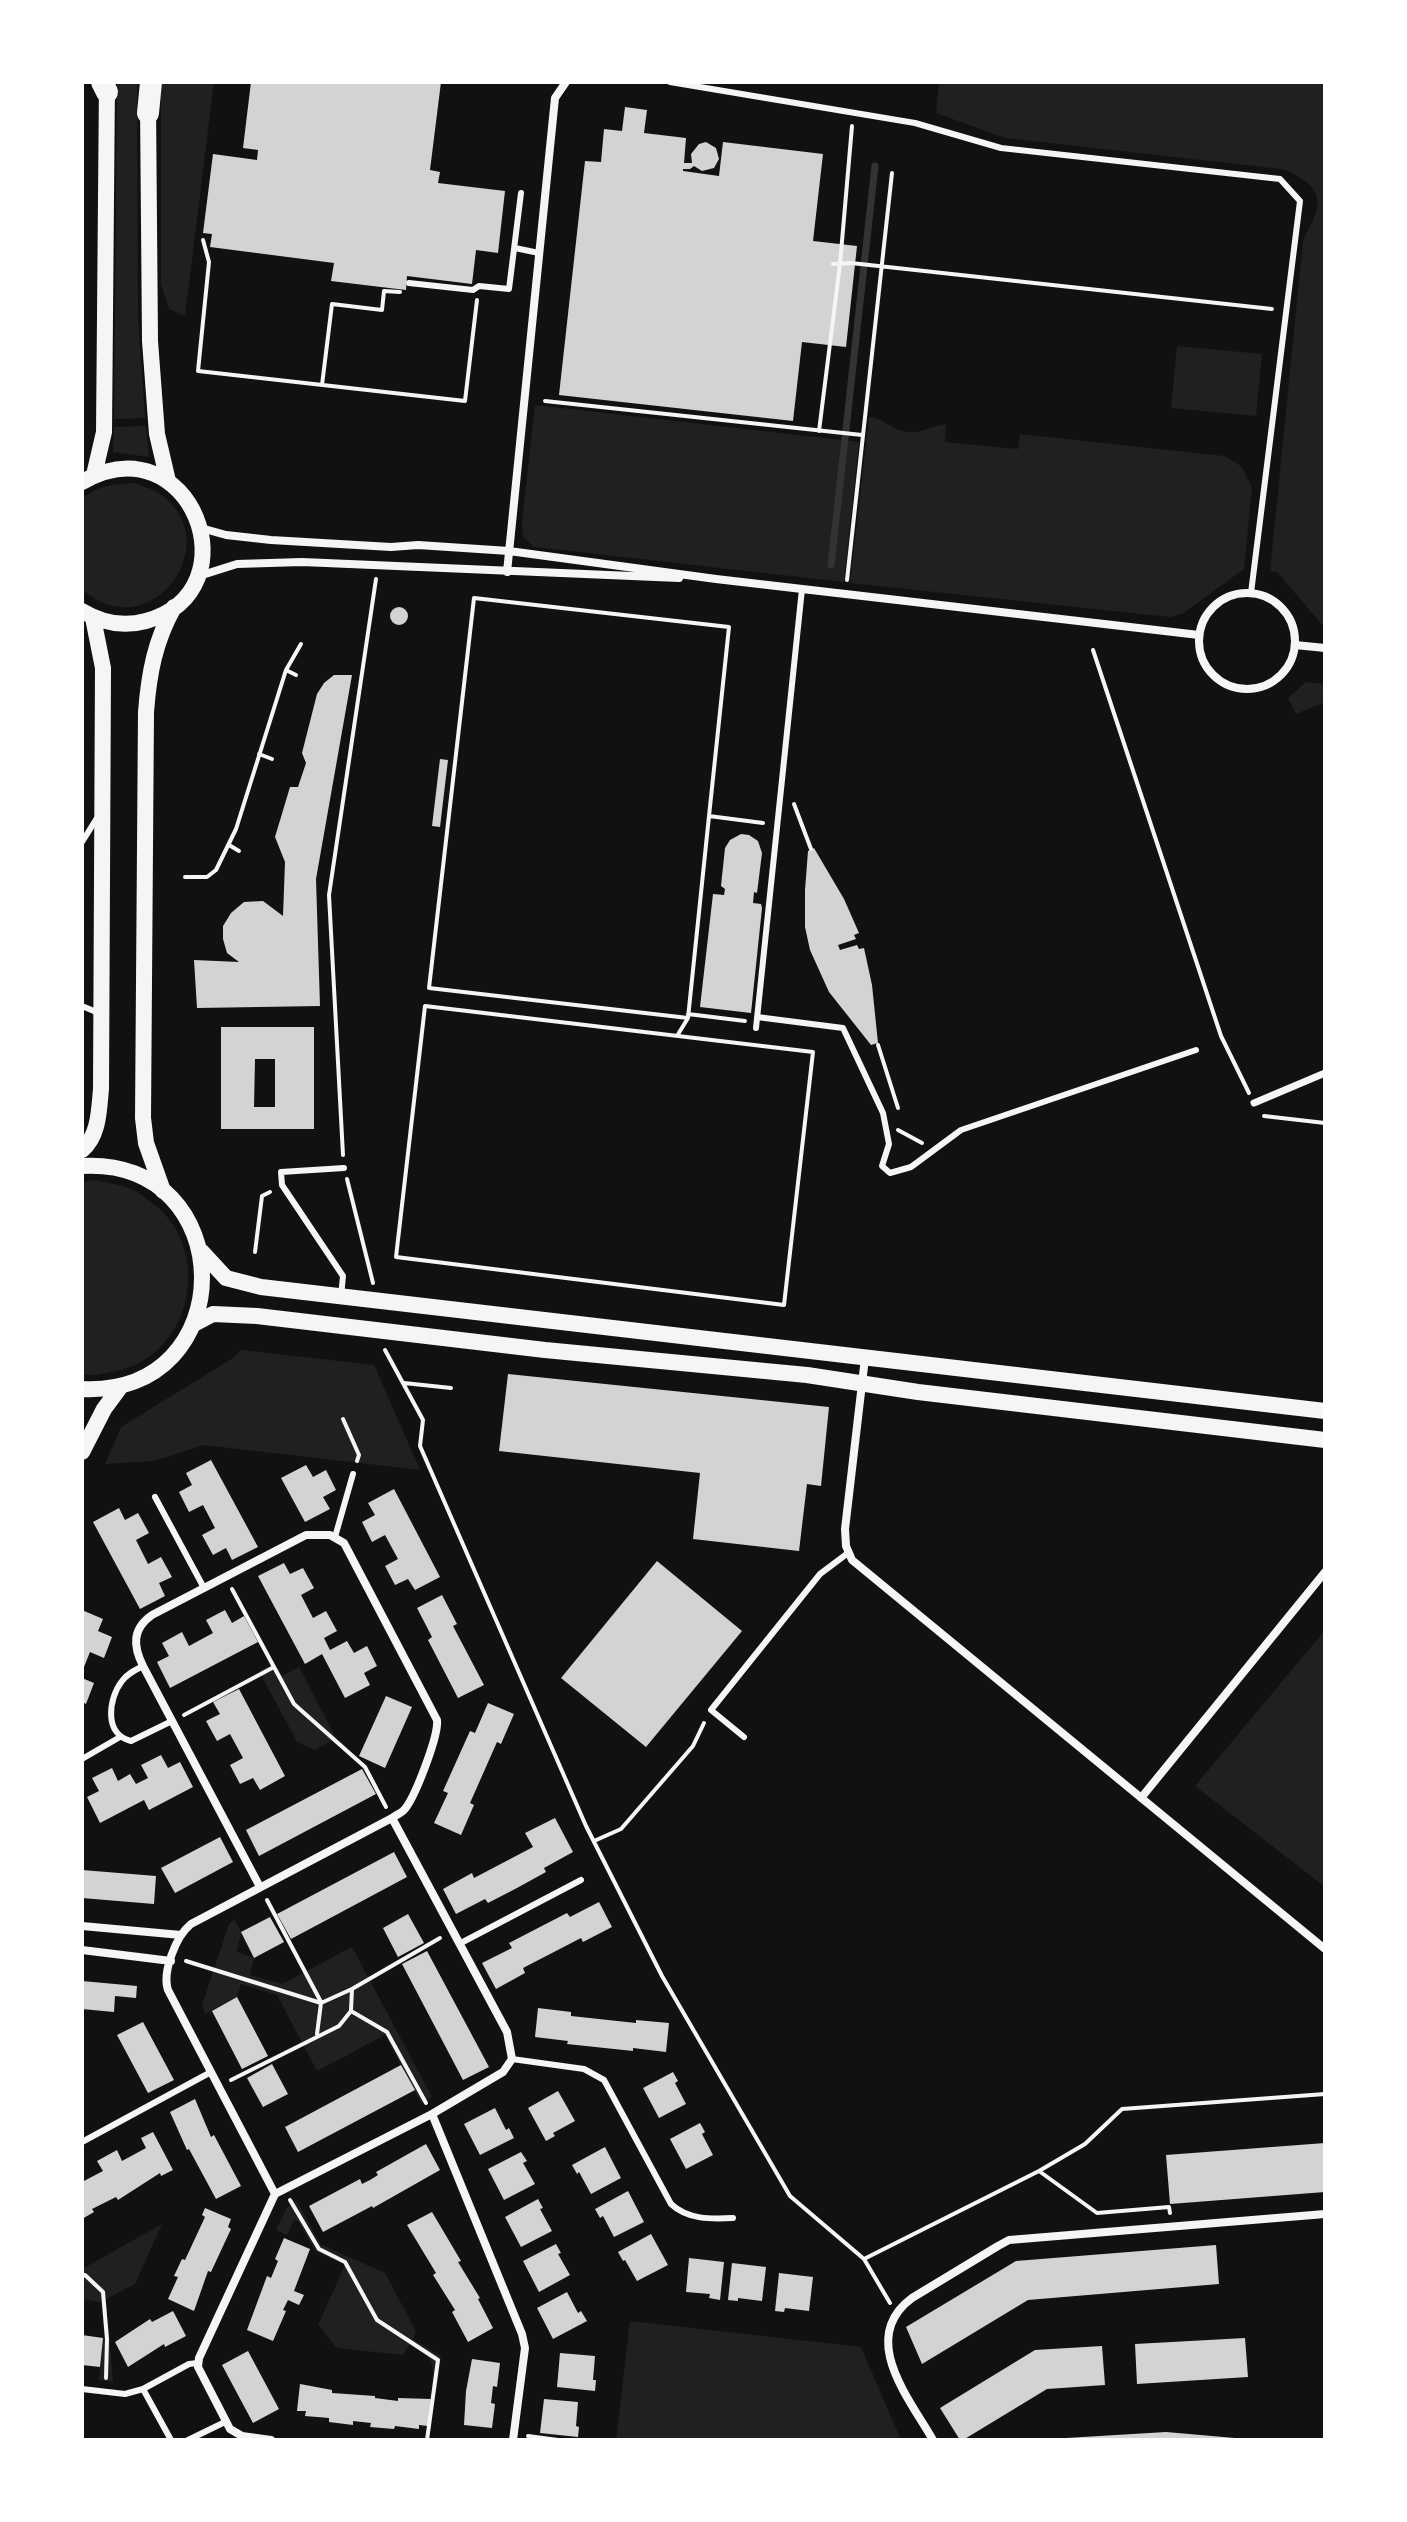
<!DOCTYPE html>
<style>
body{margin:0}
#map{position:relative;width:1407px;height:2522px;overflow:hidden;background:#111;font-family:"Varela Round",sans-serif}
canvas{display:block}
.frame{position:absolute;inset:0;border:84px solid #fff;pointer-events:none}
</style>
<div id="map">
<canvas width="1407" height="2522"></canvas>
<div class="frame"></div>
</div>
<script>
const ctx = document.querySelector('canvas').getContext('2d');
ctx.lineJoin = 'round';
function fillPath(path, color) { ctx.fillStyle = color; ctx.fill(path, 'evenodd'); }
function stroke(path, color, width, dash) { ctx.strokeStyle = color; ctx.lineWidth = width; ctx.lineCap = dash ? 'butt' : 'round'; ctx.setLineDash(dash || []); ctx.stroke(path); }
const green = new Path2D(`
 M117,82h20l1,235 7,101 -31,1z
 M161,82h53l-29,234 -16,-7 -8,-25z
 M932,82h393v546l-48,-56 -7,-1 33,-330c10,-23 26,-41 2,-60 -8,-5 -15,-10 -24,-12l-276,-31 -69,-25 3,-30z
 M1177,346l85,8 -6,62 -85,-8z
 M535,405l324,37 -15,140 -310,-35 -11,-10 -1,-15z
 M869,417c15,1 23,13 38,15 14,2 26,-8 39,-7l-1,17 73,7 2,-15 204,22 17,10 11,21 -8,82 -62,45 -12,3 -320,-34z
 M146,426l3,31 -36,-5 1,-25z
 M134,483c7,3 17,5 23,9 75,48 -8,159 -75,97v-89c14,-15 33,-16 52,-17z
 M1306,682l19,2v18l-29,12 -8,-16z
 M95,1180c11,3 25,4 36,9 7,2 14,9 20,13 65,47 41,157 -39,170 -10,2 -20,5 -30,2v-192z
 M241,1350l133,15 46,105 -216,-25 -50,16 -49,3 16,-37 112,-69z
 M1325,1630v257l-130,-101z
 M274,1663l8,13 17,-9 37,71 -21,12 -18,-8 -38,-71z
 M234,1919l7,13 -4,20 17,6 -4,17 32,9 70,-37 80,150 -11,6 -36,-68 -68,36 -40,-76 -36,-11 -4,13 -32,17 -3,-9 27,-81z
 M297,2201l23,43 65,29 31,58 -3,8 28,17 -4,33 -5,-1c3,-28 1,-29 -23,-43l-6,10 -66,-7 -19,-23 27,-60 -30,-14 -17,-30 -4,-1 -7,15 -11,-5 11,-23z
 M162,2224l-27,60 -29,15 7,83 -14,-2 5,-45 -3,-33 -19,-3v-30z
 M630,2321l231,26 40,93h-285z`);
const stream = new Path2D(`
 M831,565l44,-399`);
const building = new Path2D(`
 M251,82h190l-11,88 10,2 -2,11 67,8 -7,62 -22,-3 -4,34 -65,-8 -1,14 -75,-9 3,-18 -124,-16 2,-13 -9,-1 10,-79 44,6 1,-10 -15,-2z
 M625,107l22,3 -3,23 42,5 -2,25h8l-1,-9 8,-10 7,-2 10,6 3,11 -5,9 -12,3 -8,-5 -4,3h-7v2l36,5 4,-34 100,12 -10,87 44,5 -11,101 -44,-5 -9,79 -234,-26 26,-234 16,1 3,-33 18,2z
 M390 616a9 9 0 1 1 18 0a9 9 0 1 1-18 0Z
 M334,675h18l-36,204 4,127 -123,2 -3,-48 45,2 -12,-9 -4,-14v-13l8,-13 13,-11 19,-1 20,15 2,-54 -10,-25 15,-50h8l8,-24 -4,-10 15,-59 7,-11z
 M440,759l8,1 -8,67 -8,-1z
 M741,834l8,1 9,6 4,12 -5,40 -3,-1 -1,11 8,1 1,4 -11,105 -51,-6 13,-113 11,1 1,-6 -4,-3 4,-38 5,-8z
 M814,848l30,51 15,34 -5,2 2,4 -18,6 2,5 17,-5 2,4 5,-1 8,37 6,58 -7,2 -42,-53 -19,-42 -5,-23v-37l3,-39z
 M221,1027h93v102h-93zM255,1059h20v48h-21z
 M508,1374l321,33 -8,79 -14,-2 -8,67 -106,-12 7,-66 -201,-22z
 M211,1460l47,87 -26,13 -6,-12 -13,7 -11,-20 13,-7 -12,-23 -14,7 -10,-20 13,-7 -6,-12z
 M306,1465l7,12 13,-7 10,20 -13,7 7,12 -25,13 -24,-44z
 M394,1489l46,88 -25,13 -7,-11 -13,6 -10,-19 13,-7 -13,-24 -13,7 -10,-20 13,-7 -7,-12z
 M119,1508l6,12 13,-7 11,20 -13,7 12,24 13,-7 11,20 -13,6 6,13 -25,13 -47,-87z
 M657,1561l85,70 -96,116 -85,-69z
 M284,1563l6,11 13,-6 11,20 -13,7 12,23 13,-7 11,20 -13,7 6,12 17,-9 7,12 13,-7 10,20 -13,7 6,12 -25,13 -23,-44 -17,10 -47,-88z
 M442,1595l15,29 -4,2 31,59 -26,13 -30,-58 4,-3 -15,-29z
 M82,1610l21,9 -5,12 14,6 -8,21 -14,-6 -8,20z
 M225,1610l7,13 12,-7 14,26 -88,46 -13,-26 12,-6 -7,-13 20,-11 7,14 24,-13 -7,-13z
 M82,1678l12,5 -8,21 -4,-2z
 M239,1689l46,87 -25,14 -7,-12 -13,6 -10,-19 13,-7 -13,-24 -13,7 -11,-20 14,-7 -7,-12z
 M386,1696l26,11 -27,61 -26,-12z
 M488,1703l26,11 -13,30 -4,-2 -27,61 4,2 -13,30 -27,-12 14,-30 -5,-2 27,-60 5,2z
 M161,1755l7,13 12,-6 13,25 -44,23 -5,-10 -44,23 -13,-26 12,-6 -7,-13 20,-10 6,13 12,-7 6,10 12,-6 -7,-13z
 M362,1769l14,25 -117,62 -13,-26z
 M555,1818l18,34 -29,16 2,4 -29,16 -29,15 -3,-4 -29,15 -13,-25 29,-16 2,5 59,-31 -8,-14z
 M220,1837l13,25 -58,31 -14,-25z
 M394,1852l13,25 -116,62 -14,-25z
 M82,1870l74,6 -2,28 -72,-6z
 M599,1902l13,25 -29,15 -2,-4 -58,30 2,5 -29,16 -14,-26 30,-15 -3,-5 58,-30 3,4z
 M408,1914l16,29 -26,14 -15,-29z
 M270,1917l14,25 -30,16 -13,-26z
 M427,1951l62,116 -26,13 -61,-116z
 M82,1981l55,5 -1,12 -21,-2 -1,16 -32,-3z
 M237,1997l31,59 -26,13 -30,-58z
 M538,2008l33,4v4l65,7v-3l33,3 -3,29 -33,-4v3l-66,-7 1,-3 -33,-4z
 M143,2022l31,58 -26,13 -31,-58z
 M272,2064l16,30 -25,13 -16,-29z
 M401,2065l14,25 -117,62 -13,-25z
 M673,2072l5,9 -3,2 11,21 -27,14 -16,-30z
 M558,2091l17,30 -22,12 2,3 -9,5 -18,-33z
 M195,2099l16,38 3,-2 27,51 -25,13 -27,-50 -2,1 -17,-38z
 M495,2108l11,22 3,-2 5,10 -34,17 -16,-31z
 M700,2123l5,9 -3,2 11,21 -27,14 -16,-30z
 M153,2132l20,38 -12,6 -1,-3 -42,27 -2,-3 -24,12 2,3 -12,7v-37l21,-11 -6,-10 20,-11 5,11 24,-13 -5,-10z
 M1325,2143v49l-155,12 -4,-49z
 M426,2144l14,26 -67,38 -1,-2 -49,26 -14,-26 51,-27 2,5 8,-4 8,-5 -2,-3z
 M605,2147l16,31 -30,16 -12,-22 -2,2 -5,-9z
 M521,2152l6,9 -4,2 12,21 -31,16 -16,-31z
 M628,2191l16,31 -30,15 -11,-21 -3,2 -5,-9z
 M538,2199l5,9 -3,1 12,22 -31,16 -16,-30z
 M205,2208l26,11 -3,8 3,2 -20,43 -3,-1 -14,40 -26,-12 10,-22 -4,-1 8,-17 3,1 20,-43 -3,-2z
 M432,2212l29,49 -3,1 22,36 -2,1 15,29 -25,14 -16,-30 3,-2 -22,-35 3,-2 -29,-48z
 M651,2234l17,31 -31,16 -12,-21 -2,1 -5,-9z
 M284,2238l26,11 -16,42 10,4 -5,10 -11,-5 -5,10 3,1 -13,30 -26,-11 20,-54 4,2 7,-17 -3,-2z
 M556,2244l5,9 -3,1 12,21 -31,17 -16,-31z
 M1216,2245l3,39 -191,16 -106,64 -16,-37 110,-66z
 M689,2258l35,4 -4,38 -11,-2 1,-4 -24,-2z
 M732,2263l34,4 -4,34 -24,-3v3l-10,-1z
 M779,2273l34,4 -4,34 -24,-3 -1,4 -9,-1z
 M567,2292l11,21 3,-2 6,10 -34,18 -16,-31z
 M173,2311l13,25 -21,11 -1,-3 -36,23 -13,-25 35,-23 2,3z
 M82,2335l21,3 -3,29 -18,-2z
 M1245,2338l3,39 -111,7 -2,-40z
 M1102,2346l3,39 -58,4 -84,51h-3l-20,-32 95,-58z
 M248,2351l31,58 -26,14 -31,-58z
 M560,2353l35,3 -2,24h3l-1,11 -38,-4z
 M472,2359l28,4 -3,24 -4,-1 -1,9 -1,8 4,1 -3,24 -28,-3 2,-34z
 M300,2384l32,6v3l43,3v2l23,3v-3l33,1 -3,27 -9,-1v4l-24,-3 -1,3 -24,-2 1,-4 -18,-2v4l-24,-3v-4l-24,-2 1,-5h-9z
 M544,2399l34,3 -2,24 3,1 -1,10 -38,-4z
 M1166,2432l69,6v2h-169v-2z`);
const path = new Path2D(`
 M203,240l6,22 -11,109 267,30 12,-101
 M833,264l18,-1 421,46
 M322,385l10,-81 50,6 2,-19 16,1
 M545,401l317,34
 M819,431l21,-167 12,-138
 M847,580l45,-407
 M1093,650l128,386 28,57
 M286,670l10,5
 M259,754l13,5
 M794,804l17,45
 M709,816l-21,202 -259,-30 45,-390 255,29 -20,189 54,7
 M229,845l10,6
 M185,877h22l9,-7 20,-41 50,-159 15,-26
 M425,1006l388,46 -29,253 -388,-48z
 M688,1014l57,7
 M677,1036l11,-18
 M878,1045l20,63
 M1264,1116l61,7
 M898,1130l24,13
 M343,1155l-14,-260 47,-316
 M347,1179l26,104
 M255,1252l7,-56 8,-4
 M385,1350l38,70 -3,26 166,380 76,150 128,220 74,63 26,44
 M404,1383l47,5
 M343,1419l16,36 -2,6
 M274,1667l20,37 71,63 21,40
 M184,1715l90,-48 -42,-78
 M594,1841l27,-12 72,-83 11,-23
 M267,1900l54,102
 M186,1961l135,42
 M351,2010l1,-21 88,-51
 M317,2034l4,-31 31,-14
 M231,2080l108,-54 12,-15 36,21 39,71
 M1039,2171l58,42 72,-6 1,6
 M290,2200l29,49 26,13 32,58 61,40 -11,80
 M864,2259l175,-88 46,-27 37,-35 203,-15
 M82,2276l3,-1 18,17 4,47 -1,39
 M528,2436l30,4`);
const service = new Path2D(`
 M670,82l245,41 86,25 279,31 20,22 -49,392
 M515,248l24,5
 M409,283l64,7 6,-4 30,3 12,-96
 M82,842l15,-24
 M82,1006l19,8
 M757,1017l86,11 40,85 6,31 -7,22 8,7 21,-6 50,-37 235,-80
 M756,1028l46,-439
 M341,1296l2,-20 -61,-91 -1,-13 63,-4
 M155,1497l49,91
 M335,1537l18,-63
 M143,1666c-8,4 -16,8 -21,15 -14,18 -18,54 9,60l41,-20
 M744,1737l-33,-27 109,-136 28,-21
 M82,1759l38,-22
 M459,1944l122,-64
 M512,2059l72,10 20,11 67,124c17,16 40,15 62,14
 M82,2142l129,-70
 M82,2389l43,5 18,-5
 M171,2440l-28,-51 46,-25 9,-1
 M188,2440l37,-18`);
const pedestrian = new Path2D(`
 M1254,1103l71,-30`);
const minor = new Path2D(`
 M201,528l25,7 45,5 120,7 27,-2 91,6 207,28 483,56
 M507,572l48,-474 11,-16
 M199,576l38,-12 65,-2 377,16
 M1199 641a48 48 0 1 1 96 0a48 48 0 1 1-96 0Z
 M1295,645l30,3
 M865,1358l-20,171 1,17 6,14 473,389
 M1141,1798l184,-226
 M392,1818l115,214 5,27 -9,13 -71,42 -157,80 -107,-204c-6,-18 8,-54 23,-66z
 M260,1887l-117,-221c-10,-20 -11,-37 9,-51l154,-80h24l14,8 93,177c2,15 -23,81 -34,91 -1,1 -10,6 -11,7
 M82,1926l99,9
 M82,1950l89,11
 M432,2114l90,220 3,14 -12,92
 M271,2440l-29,-4 -12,-7 -32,-62 1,-9 76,-164
 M933,2440c-24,-42 -75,-102 -21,-142l86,-52 11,-6 316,-26`);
const secondary = new Path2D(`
 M148,105l2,236 7,93 11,47
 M94,475l10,-43 3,-350
 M82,482c108,-62 174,109 64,139 -22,6 -44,2 -64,-10
 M82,1150c17,-14 17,-40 19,-61l2,-421 -10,-50
 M82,1166c159,-9 161,231 0,223
 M163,1191l-17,-48 -3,-25 3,-406c3,-39 9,-71 28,-105
 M201,1251l25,27 35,9 1064,124
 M194,1324l19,-10 44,2 288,34 262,25 111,17 407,48
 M82,1452l22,-43 17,-23`);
const trunk = new Path2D(`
 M102,82l5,10
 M148,113l3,-31`);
fillPath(green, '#202020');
stroke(stream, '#333', 7);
fillPath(building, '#d3d3d3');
stroke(path, '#f5f5f5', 4);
stroke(service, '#f5f5f5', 6);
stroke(pedestrian, '#f5f5f5', 7);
stroke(minor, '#f5f5f5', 8);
stroke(secondary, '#f5f5f5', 16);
stroke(trunk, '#f5f5f5', 22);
</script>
